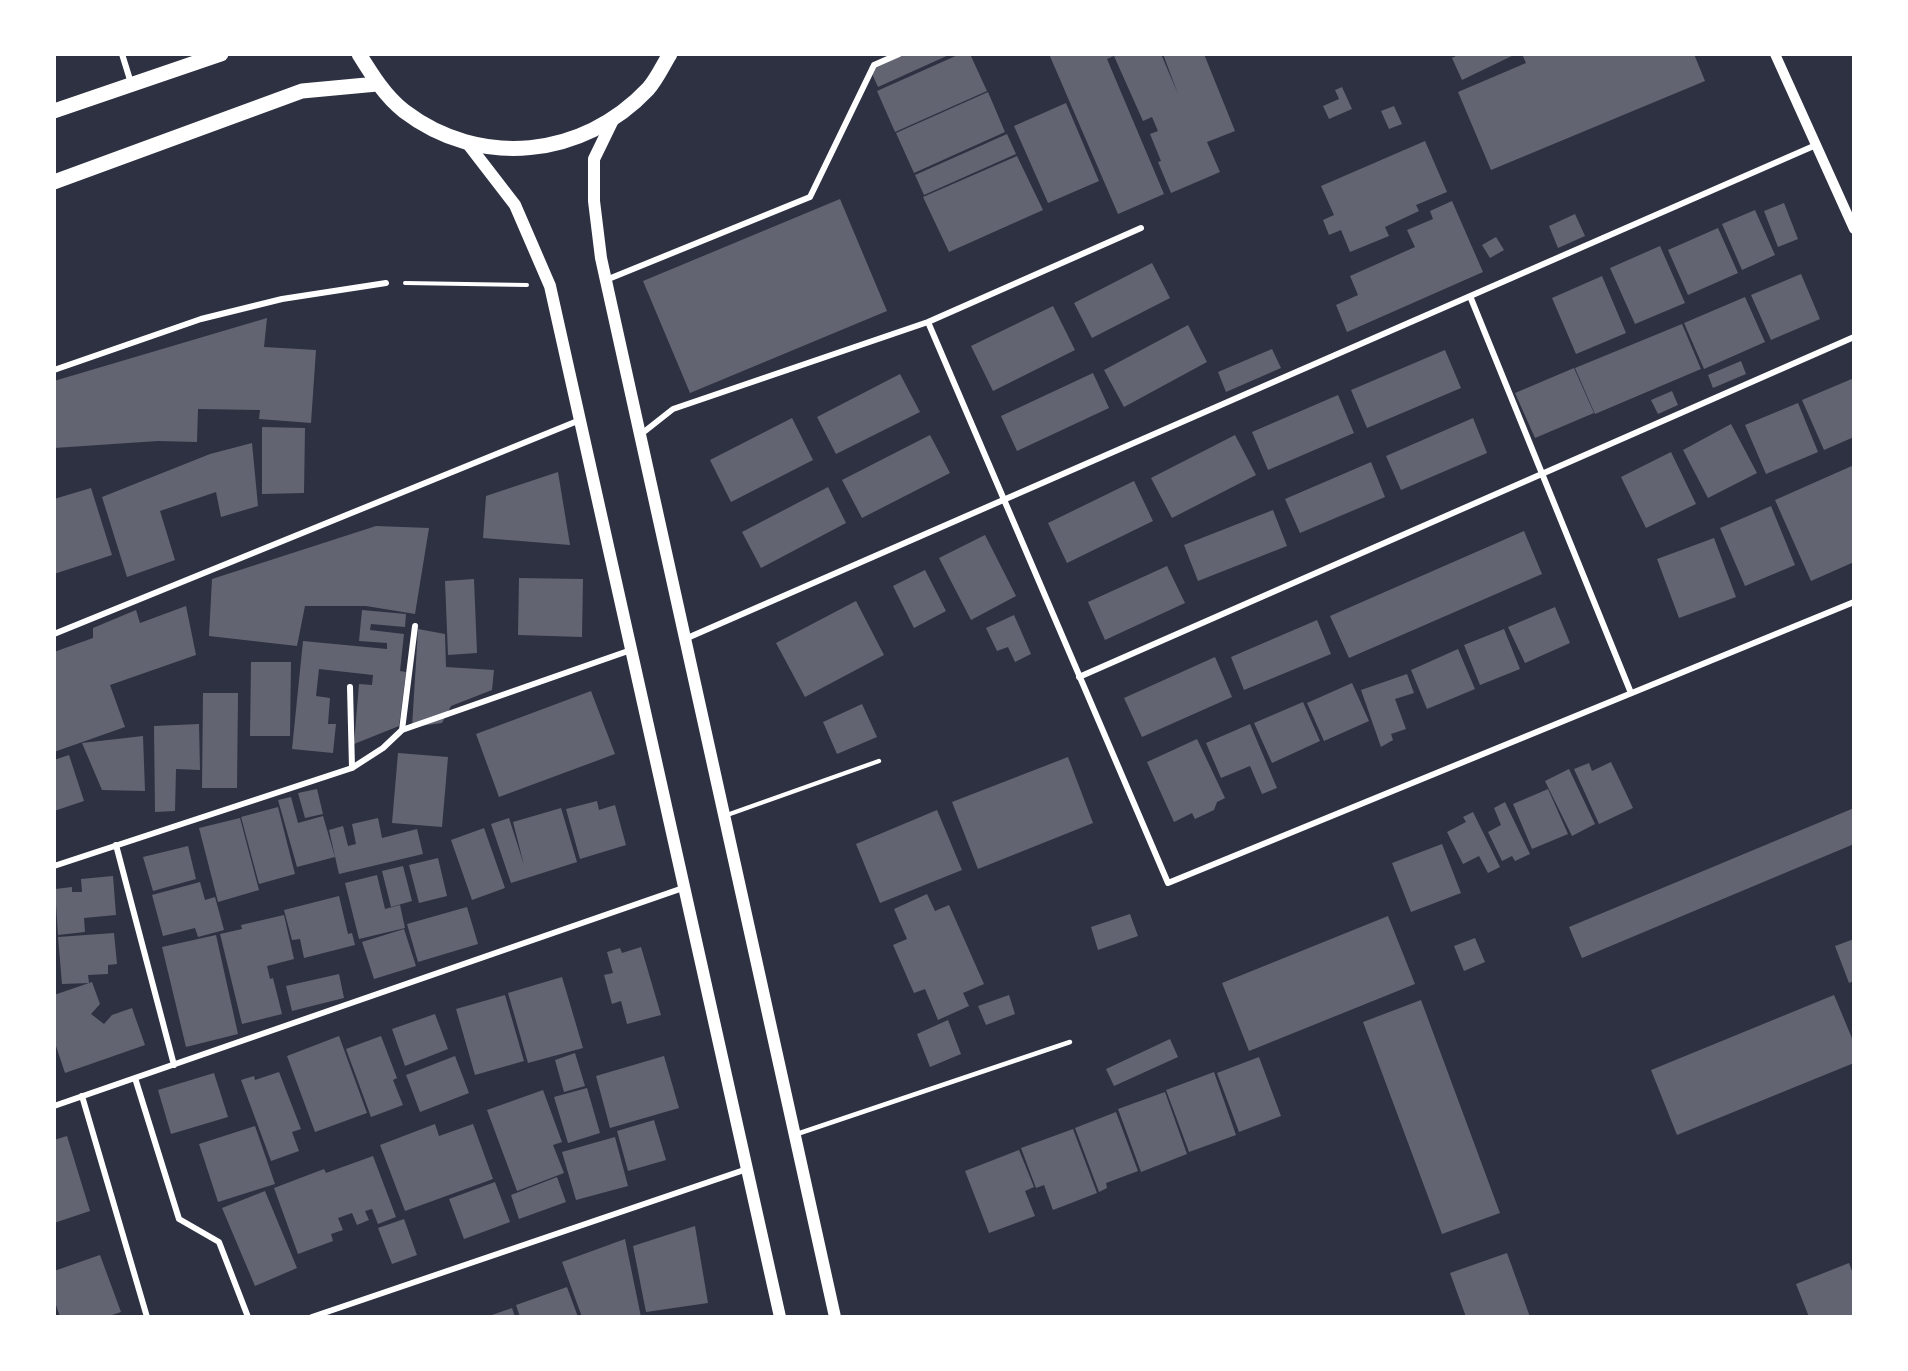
<!DOCTYPE html>
<style>
body{margin:0}
#map{position:relative;width:1908px;height:1371px;overflow:hidden;background:#2d3142;font-family:Ubuntu,sans-serif}
canvas{display:block}
.frame{position:absolute;inset:0;border:56px solid #fff;pointer-events:none}
</style>
<div id="map">
<canvas width="1908" height="1371"></canvas>
<div class="frame"></div>
</div>
<script>
const ctx = document.querySelector('canvas').getContext('2d');
ctx.lineJoin = 'round';
function fillPath(path, color) { ctx.fillStyle = color; ctx.fill(path, 'evenodd'); }
function stroke(path, color, width, dash) { ctx.strokeStyle = color; ctx.lineWidth = width; ctx.lineCap = dash ? 'butt' : 'round'; ctx.setLineDash(dash || []); ctx.stroke(path); }
const building = new Path2D(`
 M899,54h52l-73,33 -9,-20z
 M960,54h10l17,37 -92,41 -18,-41z
 M1049,54h112l17,40 -15,-40h41l31,77 -28,11 13,30 -49,21 -13,-31 3,-1 -11,-27 8,-3 -6,-14 -9,4 -29,-65 -7,3 57,135 -46,20z
 M1460,54h56l-54,26 -10,-22z
 M1522,54h172l11,27 -214,89 -33,-78 68,-29z
 M1342,87l10,22 -23,10 -6,-13 16,-7 -4,-9z
 M988,92l17,40 -91,41 -18,-40z
 M1066,103l33,78 -51,22 -34,-77z
 M1394,106l8,18 -13,5 -8,-18z
 M1007,134l9,20 -92,41 -9,-20z
 M1425,141l22,51 -31,13 3,6 -34,16 4,9 -39,16 -9,-22 -12,5 -6,-15 11,-5 -13,-29z
 M1017,156l26,54 -94,42 -26,-55z
 M840,199l47,112 -197,82 -47,-112z
 M1452,201l31,71 -136,60 -11,-27 22,-10 -8,-19 65,-29 -8,-17 26,-11 -3,-8z
 M1784,203l14,36 -20,8 -14,-36z
 M1755,210l20,45 -33,15 -20,-46z
 M1575,214l10,22 -27,12 -9,-22z
 M1718,228l20,45 -50,22 -20,-45z
 M1496,237l8,13 -14,8 -8,-13z
 M1660,246l25,57 -50,21 -25,-56z
 M1152,263l18,35 -78,40 -18,-35z
 M1801,274l19,45 -49,21 -20,-45z
 M1602,276l24,57 -50,21 -24,-56z
 M1745,297l20,45 -61,27 -20,-46z
 M1053,306l22,44 -82,41 -22,-45z
 M267,318l-3,29 52,3 -5,73 -52,-4 1,-9 -62,-1 -1,33 -39,-1 -104,7v-67z
 M1682,324l19,45 -106,45 -20,-46z
 M1188,325l19,37 -83,45 -20,-37z
 M1272,349l9,19 -55,24 -8,-20z
 M1445,350l16,38 -94,40 -16,-38z
 M1741,361l5,13 -33,14 -5,-13z
 M1574,368l20,45 -59,25 -20,-45z
 M1093,373l16,35 -92,43 -16,-35z
 M900,374l20,38 -84,42 -19,-37z
 M1854,378v59l-30,13 -22,-50z
 M1672,391l6,14 -20,9 -7,-14z
 M1338,395l16,38 -86,37 -16,-38z
 M1798,403l20,49 -52,22 -21,-49z
 M792,418l21,42 -82,42 -21,-42z
 M1473,418l14,35 -86,37 -15,-34z
 M1731,424l26,49 -49,25 -25,-48z
 M262,427l43,1 -1,65 -42,1z
 M930,435l20,38 -88,45 -20,-38z
 M1235,435l21,40 -84,43 -21,-40z
 M252,443l6,63 -37,11 -5,-25 -56,19 15,49 -48,17 -25,-80 108,-43z
 M1671,452l25,52 -50,24 -25,-51z
 M1371,462l14,35 -85,36 -15,-34z
 M1854,465v97l-43,19 -36,-81z
 M558,472l12,73 -87,-7 3,-42z
 M1134,481l19,40 -86,42 -19,-40z
 M828,487l18,36 -85,45 -19,-36z
 M91,488l21,67 -58,19v-75z
 M1771,506l24,59 -50,21 -25,-58z
 M1273,510l14,36 -89,35 -14,-36z
 M376,526l53,2 -14,86 -49,-8h-61l-8,40 -88,-10 3,-57z
 M1524,531l18,43 -193,84 -19,-42z
 M985,535l31,61 -45,24 -32,-62z
 M1714,538l22,59 -57,21 -22,-59z
 M1167,566l18,37 -80,37 -17,-38z
 M925,570l21,41 -32,17 -21,-42z
 M519,578l64,1 -1,58 -64,-2z
 M474,579l3,74 -29,2 -3,-74z
 M856,601l28,54 -79,42 -29,-54z
 M186,606l10,49 -86,30 15,42 -71,25v-100l39,-14v-10l43,-18 4,13z
 M1555,607l15,36 -45,20 -17,-36z
 M362,610l44,4 -1,13 -34,-3 -1,6 34,4 -4,37 6,1 -7,54 -45,18 5,-60 13,1 1,-10 -54,-6 -3,27 14,2 -2,26h8l-3,29 -41,-4 11,-108 84,8v-6l-28,-2z
 M1014,615l17,39 -16,8 -7,-15 -11,4 -11,-23z
 M1317,620l14,34 -87,36 -13,-33z
 M418,629l27,5 1,33 48,3 -2,20 -41,16 -9,17 -30,4z
 M1504,629l16,40 -40,16 -16,-40z
 M1458,649l17,40 -48,20 -16,-39z
 M1215,657l17,40 -90,40 -18,-39z
 M251,662h40l-1,74h-40z
 M1407,674l7,19 -19,6 11,30 -15,5 2,6 -12,7 -20,-57z
 M1352,683l17,38 -45,20 -17,-38z
 M591,691l24,63 -116,43 -23,-63z
 M203,693h35l-1,95h-35z
 M1303,702l17,39 -48,22 -18,-40z
 M862,704l15,33 -40,17 -14,-32z
 M199,724l1,46 -24,-1 -1,42 -20,1 -1,-86z
 M1250,724l27,64 -15,6 -12,-28 -29,12 -15,-35z
 M143,736l2,55 -43,-1 -20,-47z
 M1197,739l28,59 -8,4 -3,8 -19,9 -3,-6 -18,9 -27,-60z
 M398,753l50,4 -6,70 -50,-4z
 M69,755l15,46 -30,10v-51z
 M1068,757l25,66 -115,46 -26,-67z
 M1611,762l22,46 -34,16 -25,-55 15,-6 3,8z
 M1569,769l26,55 -23,12 -27,-55z
 M317,789l6,25 -18,4 -7,-25z
 M1548,789l20,45 -36,15 -19,-45z
 M291,797l7,26 25,-7 12,41 -38,10 -19,-67z
 M597,801l2,9 16,-5 11,40 -46,14 -14,-50z
 M1505,802l25,52 -15,7 -3,-5 -10,5 -14,-29 13,-7 -7,-17z
 M278,807l17,67 -36,10 -18,-67z
 M561,808l16,54 -66,21 -20,-59 18,-6 15,47 -11,-43z
 M1854,808v36l-272,114 -13,-31z
 M937,810l25,60 -82,33 -24,-59z
 M1473,812l27,55 -12,6 -9,-17 -16,8 -16,-32 19,-10 -3,-5z
 M240,818l19,72 -41,12 -19,-74z
 M378,818l4,20 35,-9 6,25 -84,20 -10,-44 14,-4 5,20 8,-2 -4,-20z
 M484,828l21,60 -33,12 -21,-60z
 M1442,844l19,49 -50,19 -19,-49z
 M188,846l8,33 -43,12 -10,-34z
 M438,858l9,38 -28,7 -10,-38z
 M403,866l9,35 -21,6 -9,-36z
 M377,875l8,34 15,-4 5,23 -46,11 -14,-56z
 M113,876l3,39 -32,3 1,14 -27,3 -3,-46 17,-2v5h10l-1,-13z
 M200,882l5,18 10,-3 9,33 -26,7 -3,-9 -32,8 -11,-41z
 M927,894l8,17 14,-6 35,79 -21,9 6,13 -31,14 -13,-31 -11,4 -21,-48 14,-6 -13,-30z
 M339,896l9,38 4,-1 3,12 -51,13 -4,-19 -8,1 -8,-30z
 M467,907l11,37 -60,18 -11,-38z
 M1130,914l8,22 -40,14 -7,-23z
 M284,915l10,44 -27,7 3,13 3,-1 9,36 -40,10 -22,-90 22,-5 -1,-4z
 M1388,916l27,68 -166,67 -27,-68z
 M404,929l12,37 -42,13 -12,-37z
 M114,933l3,31 -9,1v9l-20,1 1,8 -27,1 -4,-47z
 M216,935l22,99 -52,13 -24,-100z
 M1475,938l10,24 -21,9 -10,-25z
 M1854,939v42l-5,2 -14,-37z
 M641,947l20,68 -34,9 -6,-23 -9,3 -8,-29 9,-2 -6,-21 13,-4 2,5z
 M339,974l5,24 -52,13 -6,-25z
 M562,977l21,71 -55,15 -20,-70z
 M92,982l8,22 -9,10 13,10 8,-9 20,-7 13,37 -80,28 -11,-33v-45z
 M505,995l19,66 -49,14 -19,-66z
 M1009,995l6,19 -29,11 -8,-19z
 M1834,995l20,48v20l-177,72 -26,-65z
 M1421,1000l79,213 -58,21 -79,-212z
 M435,1014l13,35 -43,17 -13,-37z
 M948,1020l13,34 -31,13 -13,-33z
 M339,1036l28,77 -52,19 -28,-76z
 M381,1036l16,42 -4,2 10,25 -32,12 -25,-68z
 M1170,1039l8,18 -64,29 -8,-17z
 M575,1053l10,33 -21,6 -9,-32z
 M455,1056l14,37 -49,19 -14,-37z
 M664,1056l15,52 -69,20 -14,-52z
 M1259,1057l22,59 -42,16 -22,-59z
 M279,1072l22,57 -9,3 7,19 -28,10 -30,-81 13,-4 1,4z
 M1214,1072l22,63 -47,17 -23,-62z
 M214,1073l14,44 -57,17 -13,-44z
 M587,1088l13,45 -32,10 -14,-46z
 M543,1090l19,52 -9,3 11,28 -47,18 -30,-81z
 M1165,1092l22,62 -46,18 -23,-63z
 M1116,1112l22,59 -32,12 1,5 -8,4 -24,-64z
 M654,1120l12,40 -38,11 -11,-40z
 M435,1124l4,12 34,-12 20,55 -88,32 -25,-66z
 M255,1126l20,58 -57,18 -19,-58z
 M1073,1129l24,64 -44,17 -9,-25 -8,3 -15,-40z
 M67,1136l23,75 -36,12v-83z
 M615,1137l13,49 -52,14 -14,-48z
 M1019,1150l15,37 -9,4 10,25 -46,17 -24,-62z
 M373,1156l23,61 -18,7 -6,-15 -7,2 4,9 -12,5 -5,-12 -14,5 5,12 -12,4 2,7 -35,13 -24,-66 50,-19 2,4z
 M557,1177l9,25 -47,17 -8,-24z
 M495,1182l15,40 -46,17 -15,-40z
 M265,1191l32,77 -42,18 -33,-78z
 M404,1219l13,36 -25,9 -14,-36z
 M695,1226l13,77 -62,9 -13,-66z
 M625,1239l16,78h-59l-20,-55z
 M1507,1253l23,64h-64l-16,-44z
 M100,1255l21,57 -15,5h-46l-6,-18v-28z
 M1849,1263l5,13v41h-45l-13,-33z
 M567,1287l11,30h-58l-4,-12z
 M512,1308l3,9h-29z`);
const path = new Path2D(`
 M405,283l122,2`);
const service = new Path2D(`
 M727,815l152,-54
 M797,1134l273,-92`);
const minor = new Path2D(`
 M122,54l9,29
 M606,280l204,-83 64,-132 25,-11
 M1470,296l161,397
 M928,322l240,561 686,-281
 M54,370l147,-51 81,-20 104,-16
 M640,435l33,-26 255,-87 213,-94
 M54,634l526,-214
 M685,639l1131,-494
 M1079,677l775,-340
 M350,687l2,81
 M402,730l13,-104
 M116,845l58,220
 M54,866l298,-98 31,-20 19,-18 229,-80
 M135,1078l44,141 40,23 29,75
 M82,1096l65,221
 M54,1106l629,-218
 M312,1317l435,-148`);
const tertiary = new Path2D(`
 M1775,54l79,175`);
const secondary = new Path2D(`
 M613,120l-19,39v42l7,57 234,1059
 M468,144l47,61 35,81 230,1031`);
const primary = new Path2D(`
 M359,54c13,21 26,42 45,57 76,58 179,47 244,-22 9,-10 15,-24 22,-35
 M54,111l167,-57
 M54,182l248,-91 75,-7`);
fillPath(building, '#626471');
stroke(path, '#fff', 4);
stroke(service, '#fff', 4.5);
stroke(minor, '#fff', 6);
stroke(tertiary, '#fff', 10);
stroke(secondary, '#fff', 12);
stroke(primary, '#fff', 15);
</script>
